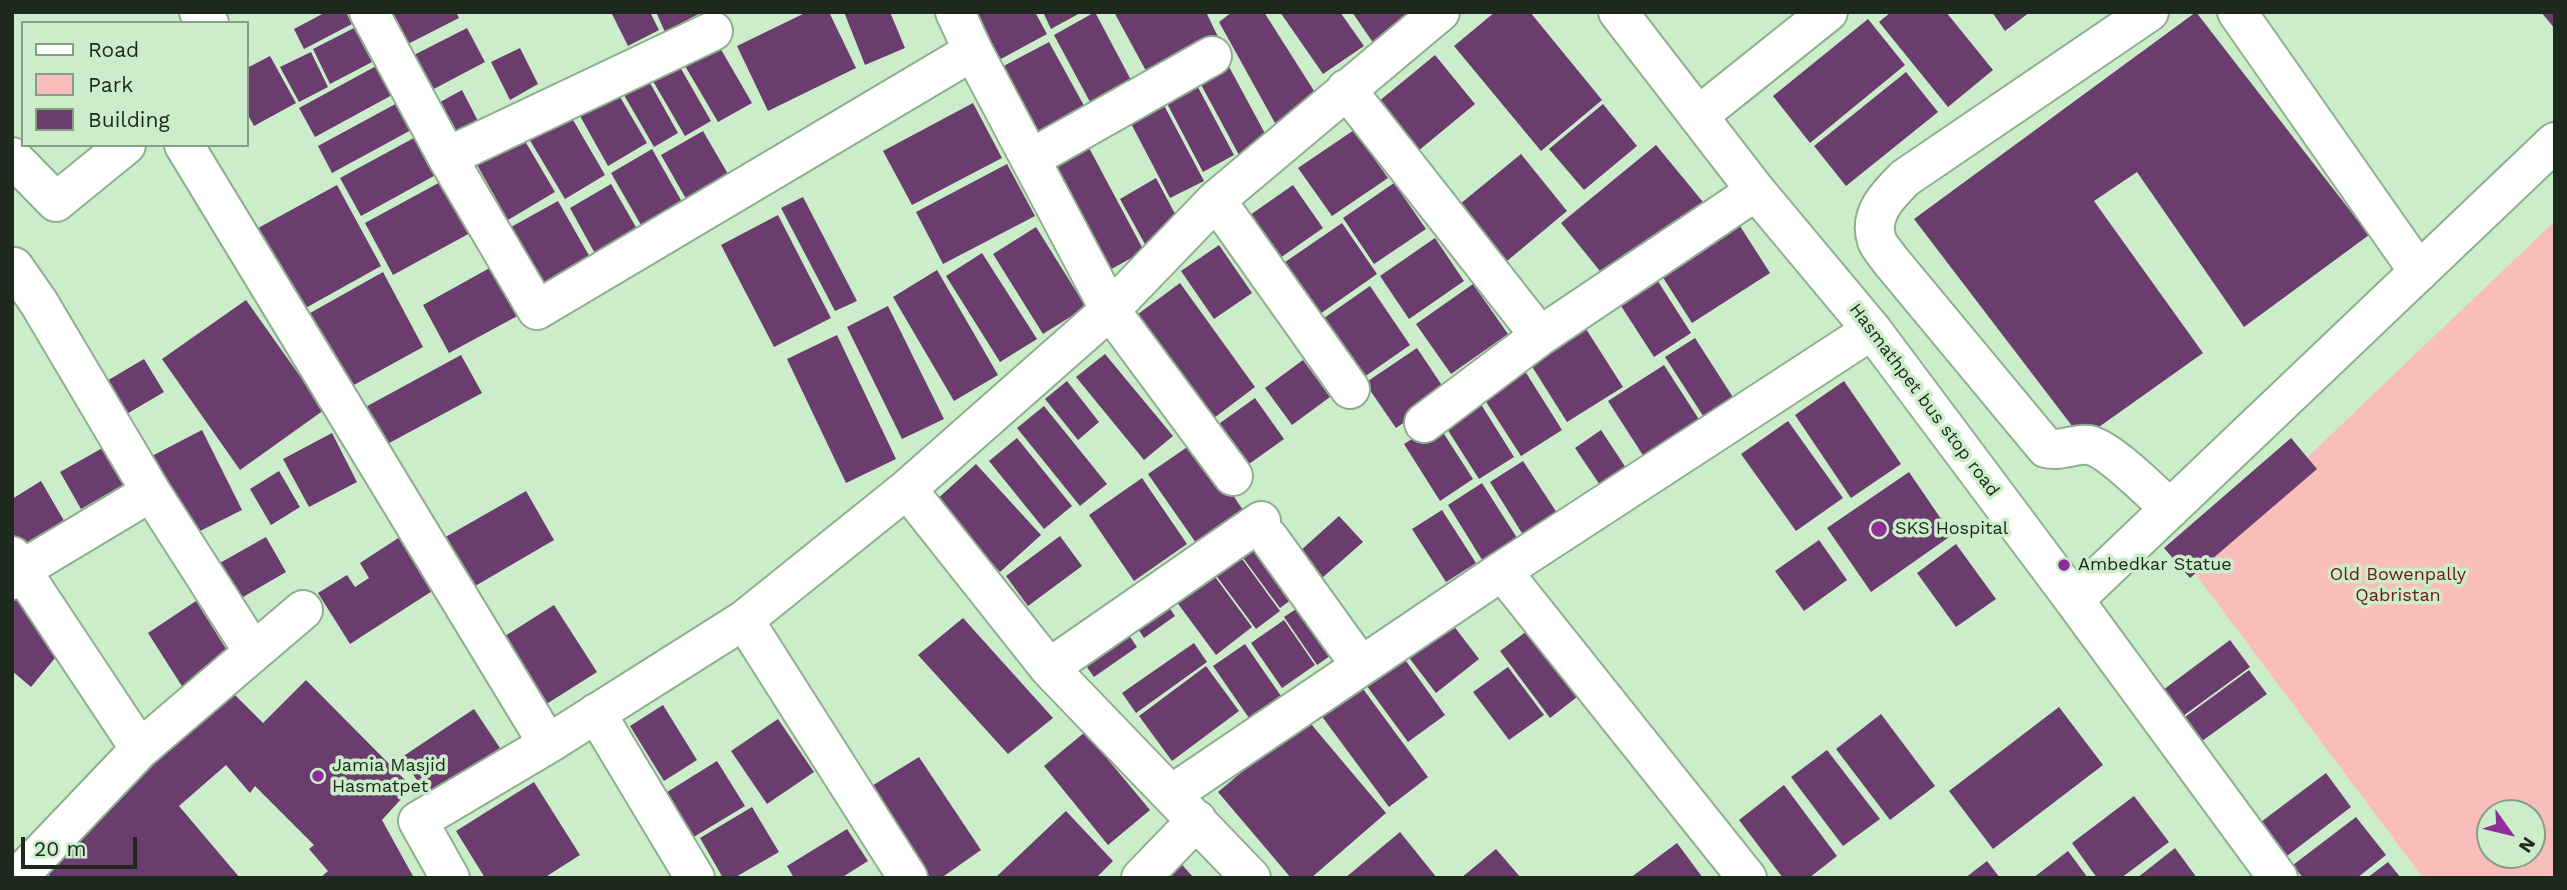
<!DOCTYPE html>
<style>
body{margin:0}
#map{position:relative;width:2567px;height:890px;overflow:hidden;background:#cbedca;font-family:"Work Sans",sans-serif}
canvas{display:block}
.frame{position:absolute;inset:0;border:14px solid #1c291c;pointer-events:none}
.legend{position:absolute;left:21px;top:21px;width:228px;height:126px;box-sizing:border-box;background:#cbedca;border:2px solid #859f84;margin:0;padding:9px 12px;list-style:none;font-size:21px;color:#1c291c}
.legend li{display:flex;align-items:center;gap:14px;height:35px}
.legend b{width:35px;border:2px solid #859f84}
.north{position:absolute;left:2476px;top:799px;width:70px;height:70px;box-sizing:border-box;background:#cbedca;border:2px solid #859f84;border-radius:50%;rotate:124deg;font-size:19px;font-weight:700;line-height:28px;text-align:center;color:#1c291c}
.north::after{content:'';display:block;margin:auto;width:24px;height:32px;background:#8f2e97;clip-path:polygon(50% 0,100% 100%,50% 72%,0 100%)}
.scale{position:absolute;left:21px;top:837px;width:116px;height:32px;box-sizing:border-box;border:4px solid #1c291c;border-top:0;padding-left:9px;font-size:21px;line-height:24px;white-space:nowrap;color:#1c291c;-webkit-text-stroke:5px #cbedca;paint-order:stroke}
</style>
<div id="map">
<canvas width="2567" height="890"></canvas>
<div class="frame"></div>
<ul class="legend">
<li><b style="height:9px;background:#fff"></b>Road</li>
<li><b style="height:19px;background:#f9beb9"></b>Park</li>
<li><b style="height:19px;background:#6b3d6e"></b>Building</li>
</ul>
<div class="north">N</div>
<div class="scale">20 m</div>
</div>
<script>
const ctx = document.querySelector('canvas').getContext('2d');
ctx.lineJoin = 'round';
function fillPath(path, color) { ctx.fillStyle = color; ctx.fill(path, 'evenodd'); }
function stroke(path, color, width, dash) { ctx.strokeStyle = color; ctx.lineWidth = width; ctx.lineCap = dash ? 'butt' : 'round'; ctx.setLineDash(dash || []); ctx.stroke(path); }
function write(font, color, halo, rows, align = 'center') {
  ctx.font = font + ' "Work Sans",sans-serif'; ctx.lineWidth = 7; ctx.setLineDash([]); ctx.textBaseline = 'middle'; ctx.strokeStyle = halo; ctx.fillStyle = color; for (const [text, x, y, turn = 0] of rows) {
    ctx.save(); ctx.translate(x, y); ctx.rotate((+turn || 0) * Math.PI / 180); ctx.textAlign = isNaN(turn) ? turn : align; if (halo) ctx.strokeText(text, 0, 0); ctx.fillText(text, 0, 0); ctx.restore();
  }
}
const green = new Path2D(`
 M2555,221v657h-132l-232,-310zM2490,813h42v42h-42z`);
const building = new Path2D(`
 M326,12h20l6,12 -48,25 -10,-20z
 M390,12h66l3,6 -53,27z
 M611,12h39l9,18 -31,16z
 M656,12h46l-37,20z
 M807,12h22l27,56 -88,43 -31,-65z
 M844,12h46l15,36 -40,17z
 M973,12h62l12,22 -48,26z
 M1043,12h39l-31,17z
 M1095,12l36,68 -41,22 -36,-67z
 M1114,12h92l16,33 -71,35z
 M1232,12h32l52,82 -41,29 -56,-101z
 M1280,12h60l24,34 -41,28z
 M1352,12h61l-39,32z
 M1495,12h35l72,88 -61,51 -87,-105z
 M1891,12h55l47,58 -45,37 -69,-85z
 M1992,12h38l-25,19z
 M2196,12l173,223 -125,92 -107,-155 -43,29 109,152 -121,86 -168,-220z
 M2541,12h14v17z
 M1868,19l37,46 -95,78 -37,-47z
 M354,28l18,34 -42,22 -17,-35z
 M467,28l18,34 -55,29 -18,-35z
 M712,34l40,69 -34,19 -40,-68z
 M1049,42l39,71 -52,28 -38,-72z
 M520,48l18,36 -28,16 -19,-38z
 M311,52l17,35 -29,15 -19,-35z
 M1435,55l40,49 -63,52 -40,-49z
 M270,56l26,47 -42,23 -7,-13v-45z
 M676,60l35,61 -26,15 -35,-60z
 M1227,63l41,76 -29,16 -41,-76z
 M378,65l16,29 -79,43 -16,-29z
 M1906,72l32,40 -92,74 -32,-40z
 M645,74l33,59 -24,14 -34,-59z
 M1193,78l41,77 -31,17 -41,-78z
 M613,85l34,58 -39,23 -33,-59z
 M462,90l17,33 -29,15 -17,-32z
 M1158,94l46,87 -34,17 -45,-86z
 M399,102l14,27 -81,44 -14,-27z
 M973,103l29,55 -90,47 -29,-54z
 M1603,104l34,42 -53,44 -35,-41z
 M569,113l36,62 -40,24 -37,-62z
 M1354,130l34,48 -56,38 -34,-48z
 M703,131l32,55 -42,25 -32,-56z
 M423,133l20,38 -82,45 -21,-38z
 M522,136l33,56 -47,28 -32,-57z
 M1087,144l57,107 -38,21 -58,-108z
 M1656,145l47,57 -95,79 -47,-58z
 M652,149l34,60 -41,23 -34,-59z
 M1521,154l46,57 -66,55 -47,-57z
 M1007,164l28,52 -92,48 -27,-52z
 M1156,178l26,49 -36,19 -26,-47z
 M444,180l28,52 -79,43 -28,-52z
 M1394,183l32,46 -52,35 -31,-46z
 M611,184l29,50 -42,25 -28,-51z
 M337,185l44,81 -88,49 -44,-82z
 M1293,185l30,43 -53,37 -30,-43z
 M803,197l54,104 -22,10 -54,-103z
 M558,201l33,58 -55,32 -34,-59z
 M778,215l53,103 -57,29 -53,-102z
 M1733,215l37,58 -78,50 -37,-58z
 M1342,223l35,51 -70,49 -35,-52z
 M1036,227l50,80 -43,27 -50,-80z
 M1435,238l29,43 -55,38 -29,-43z
 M1219,245l33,48 -38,26 -33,-48z
 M982,253l55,86 -37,23 -54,-86z
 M495,265l26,49 -72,39 -26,-48z
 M937,270l61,105 -44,26 -61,-104z
 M383,272l40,75 -80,44 -40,-74z
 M1652,272l39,61 -37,24 -40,-62z
 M1180,283l75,104 -45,34 -76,-104z
 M1473,284l35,50 -57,40 -35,-50z
 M1370,286l40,59 -56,39 -40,-59z
 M246,300l78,110 -84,60 -78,-111z
 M888,306l56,113 -42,20 -55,-112z
 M1581,321l42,66 -56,35 -41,-65z
 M837,335l59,124 -50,24 -59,-124z
 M1695,338l41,64 -29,20 -42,-65z
 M1417,348l30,45 -51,35 -31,-45z
 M1105,354l68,82 -29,24 -68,-83z
 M461,355l21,38 -102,55 -20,-38z
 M144,359l20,33 -39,23 -20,-33z
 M1303,360l27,37 -38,28 -27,-37z
 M1664,365l38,59 -56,36 -38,-59z
 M1523,368l39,62 -41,26 -40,-62z
 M1067,381l32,41 -21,18 -33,-41z
 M1844,381l57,83 -50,34 -56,-83z
 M1255,398l29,41 -42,30 -29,-41z
 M1477,398l37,59 -35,22 -37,-58z
 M1044,406l63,78 -27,22 -63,-78z
 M1788,421l55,77 -47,33 -55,-77z
 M1437,423l36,56 -33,22 -36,-57z
 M202,430l40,80 -52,26 -40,-79z
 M1601,430l25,38 -26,17 -25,-37z
 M332,433l25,49 -48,25 -26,-48z
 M1017,438l55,68 -28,23 -55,-68z
 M2291,438l26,31 -127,109 -26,-30z
 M1196,441l47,69 -47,33 -48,-69z
 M106,446l20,37 -45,26 -21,-37z
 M1523,461l36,55 -34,22 -35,-56z
 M976,464l65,71 -41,37 -65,-71z
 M279,471l21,36 -29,18 -21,-36z
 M1909,472l43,63 -81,57 -44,-64z
 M1142,478l45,66 -53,37 -45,-66z
 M41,481l29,50 -50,30 -8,-14v-48z
 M1482,483l37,58 -35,22 -36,-58z
 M526,491l28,49 -84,49 -28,-50z
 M1442,510l34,53 -30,19 -34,-53z
 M1339,516l24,26 -41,36 -23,-26z
 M406,533l34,53 -90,58 -32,-51 29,-18 8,12 14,-9 -9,-15z
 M1261,534l42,57 -23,17 -42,-57z
 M1060,536l22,30 -54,40 -22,-30z
 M266,537l20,35 -55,32 -20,-36z
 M1819,540l28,40 -43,31 -29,-40z
 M1956,544l40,55 -40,28 -39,-54z
 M1237,552l43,59 -24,18 -44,-59z
 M1210,570l42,57 -36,28 -43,-58z
 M17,594l38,64 -24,29 -19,-16v-71z
 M1162,597l13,19 -31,22 -13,-19z
 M1311,599l32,48 -26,18 -33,-48z
 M196,601l37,59 -48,31 -37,-58z
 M554,605l43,67 -60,38 -43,-67z
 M963,618l90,100 -45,36 -90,-99z
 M1284,620l31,45 -33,23 -31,-45z
 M1450,621l29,38 -43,34 -29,-38z
 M1122,625l15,22 -43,30 -15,-21z
 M1527,631l50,66 -27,21 -50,-67z
 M2230,640l20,27 -67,49 -20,-26z
 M1194,643l13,19 -71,51 -14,-20z
 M1245,644l36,52 -32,22 -36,-52z
 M1398,650l47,65 -37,27 -47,-64z
 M1206,666l33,45 -67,50 -33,-45z
 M1508,667l36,48 -35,25 -36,-48z
 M2249,670l18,24 -65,47 -17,-24z
 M1355,678l73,99 -39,30 -74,-100z
 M306,680l106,107 -30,33 32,58h-94l8,-7 -19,-22 5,-4 -59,-59 -5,7 -24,-28 -47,41 61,72h-189l-5,-7 183,-182 34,34z
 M663,705l34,55 -33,21 -34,-55z
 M2059,707l44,58 -110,84 -44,-58z
 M474,709l26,39 -73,48 -25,-39z
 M1881,714l54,72 -45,34 -54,-71z
 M1306,718l80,95 -75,65h-20l-73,-86z
 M778,719l36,53 -47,32 -36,-53z
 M1085,732l65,78 -42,35 -64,-79z
 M1827,750l53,69 -37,27 -52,-69z
 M919,757l62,93 -40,28h-18l-53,-91z
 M717,761l28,45 -53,32 -28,-44z
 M2326,773l25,34 -72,55 -26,-34z
 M534,782l46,73 -36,23h-59l-29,-47z
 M1784,785l53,71 -28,22h-26l-44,-58z
 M2134,796l35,46 -48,36h-24l-25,-35z
 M752,807l27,45 -45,26h-11l-23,-40z
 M1066,811l47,50 -17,17h-101z
 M2356,817l30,38 -29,23h-54l-10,-13z
 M847,829l21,32 -27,17h-47l-7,-12z
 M1400,832l37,46h-92z
 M1677,843l26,35h-73z
 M2175,848l22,30h-60z
 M1496,849l25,29h-60z
 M2068,851l20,27h-55z
 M1175,857l19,21h-38z
 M1987,861l13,17h-35z
 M2388,862l13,16h-34z`);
const minor = new Path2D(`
 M199,12l10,11
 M369,12l78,145 266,-126
 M955,12l18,39
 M1618,12l138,179 116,139 202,270 481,-458
 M2149,12l-244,166c-17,17 -37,36 -28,63 3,7 9,13 13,19l156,188c16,4 28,-5 43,-3 19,3 65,49 81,64
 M2237,12l182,260
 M1346,89l194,247
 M1698,116l130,-104
 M184,145l364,599
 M12,157l44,45 70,-57
 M447,157l90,153 436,-259 137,259 123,166
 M1030,159l182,-103
 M1216,200l134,189
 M14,267l25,36 112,189 102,159
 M1424,423l116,-87 216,-145
 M907,489l142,179 202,210
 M1269,538l92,128
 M12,556l128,193
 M12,580l9,-10 130,-78
 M2074,600l204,278
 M744,620l164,258
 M1049,668l212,-147
 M596,713l99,165
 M1172,794l330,-223
 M17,878l123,-129 163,-139
 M450,878l-32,-57 130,-77 196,-124 163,-131 203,-179 106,-110 224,-188
 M1141,878l56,-58
 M1747,878l-245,-307 370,-241`);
const markers = [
 [1879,529,9,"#8f2e97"],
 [2064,565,7,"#8f2e97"],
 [318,776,7,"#8f2e97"]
];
const streetNames = [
 ["Hasmathpet bus stop road",1924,400,53]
];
const poiNames = [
 ["SKS Hospital",1895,529],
 ["Ambedkar Statue",2078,565],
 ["Jamia Masjid",332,766],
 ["Hasmatpet",332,787]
];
const parkNames = [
 ["Old Bowenpally",2398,575],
 ["Qabristan",2398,596]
];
fillPath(green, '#f9beb9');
fillPath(building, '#6b3d6e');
stroke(minor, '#8eaf8e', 42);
stroke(minor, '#fff', 38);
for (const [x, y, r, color] of markers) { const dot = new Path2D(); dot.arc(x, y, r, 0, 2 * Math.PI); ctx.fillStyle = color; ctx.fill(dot); stroke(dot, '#cbedca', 2.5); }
write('18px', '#1c291c', '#cbedca', streetNames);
write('18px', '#1c291c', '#cbedca', poiNames, 'left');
write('18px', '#711518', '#cbedca', parkNames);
</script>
